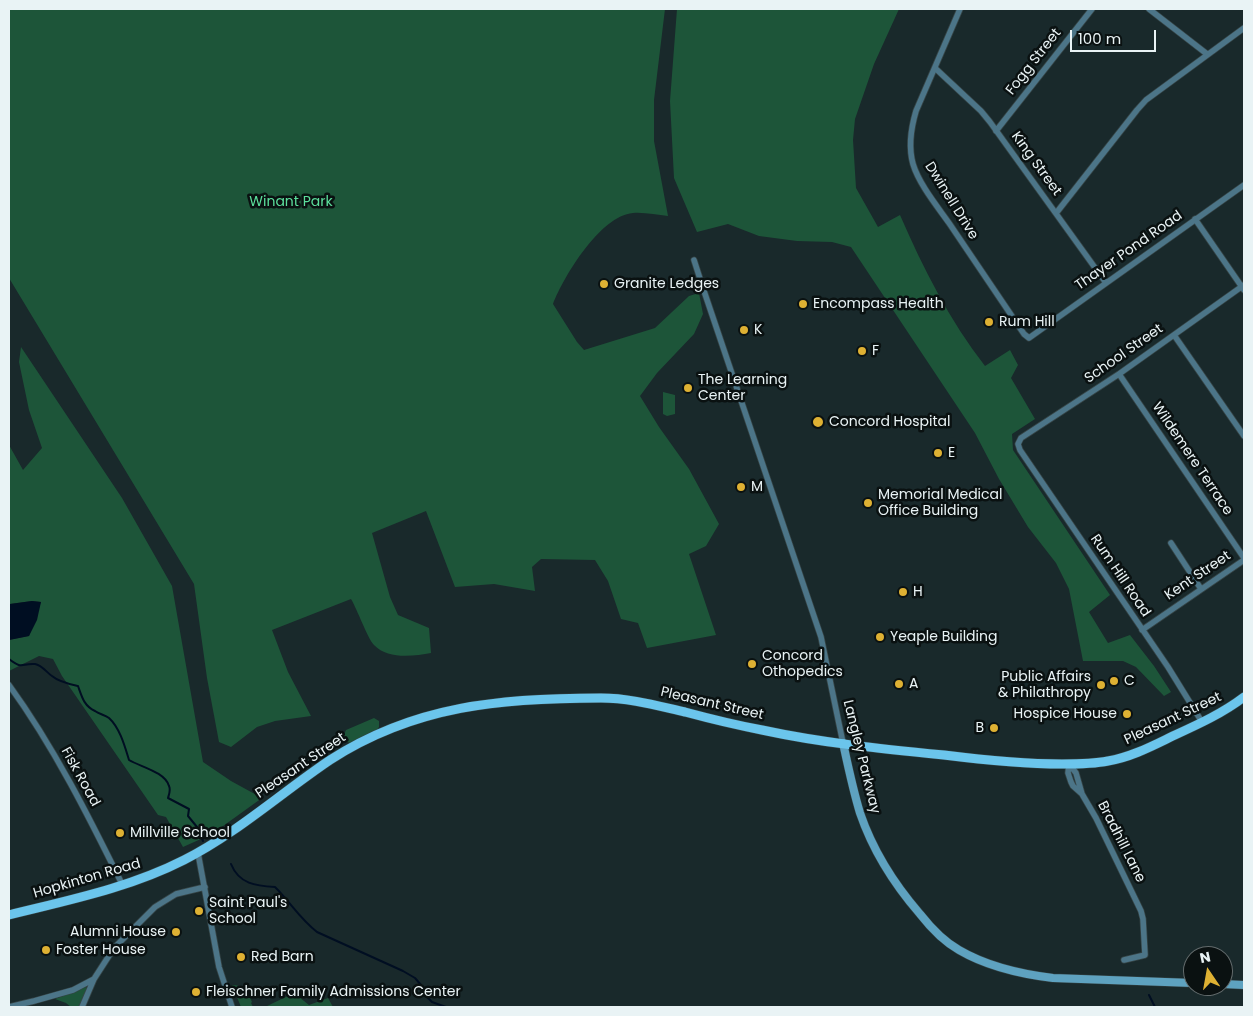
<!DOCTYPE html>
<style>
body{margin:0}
#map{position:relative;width:1253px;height:1016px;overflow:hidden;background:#19292b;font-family:Poppins,sans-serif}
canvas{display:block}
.frame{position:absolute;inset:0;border:10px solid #e9f3f5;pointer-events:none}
.north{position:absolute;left:1183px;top:946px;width:50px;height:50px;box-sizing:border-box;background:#0a1111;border:1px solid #636b6c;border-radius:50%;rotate:348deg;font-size:14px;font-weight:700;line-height:20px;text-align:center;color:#e9f3f5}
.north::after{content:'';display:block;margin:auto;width:18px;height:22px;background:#deb133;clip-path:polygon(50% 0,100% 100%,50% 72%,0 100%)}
.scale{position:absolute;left:1070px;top:30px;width:86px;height:22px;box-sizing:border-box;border:2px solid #e9f3f5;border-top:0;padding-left:6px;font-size:15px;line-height:18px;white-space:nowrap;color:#e9f3f5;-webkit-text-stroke:4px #0a1111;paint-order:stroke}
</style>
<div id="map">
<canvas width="1253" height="1016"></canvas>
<div class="frame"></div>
<div class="north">N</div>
<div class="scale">100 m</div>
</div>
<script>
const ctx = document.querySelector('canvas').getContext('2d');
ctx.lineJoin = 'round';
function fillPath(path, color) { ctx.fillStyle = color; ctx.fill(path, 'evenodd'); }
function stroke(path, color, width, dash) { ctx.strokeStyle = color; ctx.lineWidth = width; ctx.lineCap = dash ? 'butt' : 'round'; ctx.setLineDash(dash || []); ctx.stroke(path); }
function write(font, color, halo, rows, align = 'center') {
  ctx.font = font + ' Poppins,sans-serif'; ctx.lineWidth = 5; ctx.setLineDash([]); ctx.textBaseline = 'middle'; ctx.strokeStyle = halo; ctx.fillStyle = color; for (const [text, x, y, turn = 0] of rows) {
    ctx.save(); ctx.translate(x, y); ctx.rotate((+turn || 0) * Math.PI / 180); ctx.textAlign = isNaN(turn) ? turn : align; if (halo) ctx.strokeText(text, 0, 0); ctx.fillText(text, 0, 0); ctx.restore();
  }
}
const green = new Path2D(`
 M9,9h656l-11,91v41l14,75c-11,-1 -24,-4 -35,-3 -33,3 -69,63 -80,91l24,38 7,8 71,-22 34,-32 10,-3 4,21 -9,20 -37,39 -17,23 19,31 30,42 30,55 -13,22 -17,8 27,81 -69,13 -9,-25 -17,-4 -13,-38 -13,-21 -54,-1 -9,8 3,24 -41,-7 -39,3 -29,-76 -54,22 18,64 8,18 31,13 2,25c-17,3 -43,7 -57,-8 -6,-6 -17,-36 -23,-46l-79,31 16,42 23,44 -36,5 -18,6 -26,20 -12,-5 -12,-64 -13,-94 -185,-306z
 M677,9h222l-25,55 -19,55 -2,21 3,48 22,39 22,-12c23,53 50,106 85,151l25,-16 8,15 -7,13 24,41 -23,15 1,16 97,145 -21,17 19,31 22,-8 24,31 17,26 -7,4 -28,-29 -13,-6h-40l-14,-72 -13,-26 -28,-36 -29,-48 -24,-46 -124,-186 -19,-5 -35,-1 -38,-5 -31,-12 -31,8 -23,-54 -4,-77z
 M21,347l101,151 50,88 31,176 28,19 31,17 -50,36 -29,13 -17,-30 -8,-2 -96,-139 -9,-17 -14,-3 -30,15v-31l20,-4 12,-34 -9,-1 -22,3 -1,2v-161l14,25 19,-22 -13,-38 -10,-48z
 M663,392l12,3v19l-8,2 -4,-2z
 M374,718l5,3v6l-2,3 -26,13 -4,-1 -3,-7 2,-5z
 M232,985c12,0 16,8 20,17l-1,1 2,4h-12z
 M86,987l2,2 -8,18h-9l-5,-4 -11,-4z
 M294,993l15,12 19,-7 5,9h-68z`);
const water = new Path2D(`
 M32,601l9,1 -4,18 -8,16 -20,4 1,-36z`);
const stream = new Path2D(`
 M9,659c14,11 12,4 26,5 7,1 12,9 17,12 7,6 17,8 26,10 4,11 6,20 17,25 4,3 10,4 14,7 11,10 16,29 20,42 12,7 36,12 40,26 2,4 0,8 -1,12l21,11 -1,7 9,11 6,14
 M231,864c8,20 25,22 44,23 15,15 25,32 42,45l86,39 12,7 6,7 3,9 8,8 14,5
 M1149,995l6,12`);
const street = new Path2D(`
 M960,9l-44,102c-5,17 -8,35 -3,53 6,20 24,42 36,59 25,37 50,74 75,111l5,4 215,-153
 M1149,9l58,45
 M935,68l46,43 9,11 116,161
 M996,131l96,-122
 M1057,212l80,-102 9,-10 98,-72
 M1195,219l49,71
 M694,260l9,28 118,349 22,106
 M1174,335l70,101
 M1119,374l125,184
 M1171,543l30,46
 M1142,630l102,-70
 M9,685c45,62 80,132 114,201
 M1202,722l-34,-55 -148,-217 -2,-6 3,-6 98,-64 125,-89
 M1069,764l-1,9 3,9 2,4 9,8 14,24 45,93 2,8 2,36 -21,5
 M1069,764l7,9 6,21
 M198,853l21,114 13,40
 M9,1007l25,-6 39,-11 21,-11 20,-31 41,-41 21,-13 29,-7
 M82,1007l12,-28`);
const secondary = new Path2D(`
 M843,743c5,23 10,47 17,70 13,38 34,71 60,101 11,14 23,27 39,36 29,17 61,24 94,28l140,5
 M1223,984l21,1`);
const primary = new Path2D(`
 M9,915c60,-15 120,-27 175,-55 53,-27 97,-67 146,-100 85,-55 173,-62 271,-62 29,0 57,8 84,14 26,7 51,13 77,18 60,13 121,19 182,25 40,5 79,9 118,9 15,0 31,0 46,-3 24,-4 46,-16 67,-26 24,-11 48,-22 69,-38`);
const markers = [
 [604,284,5,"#deb133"],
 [803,304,5,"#deb133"],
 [989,322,5,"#deb133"],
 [744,330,5,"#deb133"],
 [862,351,5,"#deb133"],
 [688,388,5,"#deb133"],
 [818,422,6,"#deb133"],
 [938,453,5,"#deb133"],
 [741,487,5,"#deb133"],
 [868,503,5,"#deb133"],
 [903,592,5,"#deb133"],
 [880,637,5,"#deb133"],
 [752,664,5,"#deb133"],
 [1114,681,5,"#deb133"],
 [899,684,5,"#deb133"],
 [1101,685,5,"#deb133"],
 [1127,714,5,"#deb133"],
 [994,728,5,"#deb133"],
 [120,833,5,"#deb133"],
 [199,911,5,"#deb133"],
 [176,932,5,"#deb133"],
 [46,950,5,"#deb133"],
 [241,957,5,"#deb133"],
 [196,992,5,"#deb133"]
];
const streetNames = [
 ["Fogg Street",1034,62,-52],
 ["King Street",1036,164,54],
 ["Dwinell Drive",951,201,58],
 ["Thayer Pond Road",1129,251,-35],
 ["School Street",1124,354,-35],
 ["Wildemere Terrace",1192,459,56],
 ["Rum Hill Road",1120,576,56],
 ["Kent Street",1198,576,-34],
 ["Pleasant Street",712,704,13],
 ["Pleasant Street",1173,719,-25],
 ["Langley Parkway",861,757,76],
 ["Pleasant Street",301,766,-34],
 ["Fisk Road",80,777,61],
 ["Bradhill Lane",1121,842,63],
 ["Hopkinton Road",87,879,-16]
];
const parkNames = [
 ["Winant Park",291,202]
];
const poiNames = [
 ["Granite Ledges",614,284],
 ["Encompass Health",813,304],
 ["Rum Hill",999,322],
 ["K",754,330],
 ["F",872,351],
 ["The Learning",698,380],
 ["Center",698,396],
 ["Concord Hospital",829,422],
 ["E",948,453],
 ["M",751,487],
 ["Memorial Medical",878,495],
 ["Office Building",878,511],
 ["H",913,592],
 ["Yeaple Building",890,637],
 ["Concord",762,656],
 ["Othopedics",762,672],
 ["Public Affairs",1091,677,"right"],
 ["& Philathropy",1091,693,"right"],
 ["C",1124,681],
 ["A",909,684],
 ["Hospice House",1117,714,"right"],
 ["B",984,728,"right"],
 ["Millville School",130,833],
 ["Saint Paul's",209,903],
 ["School",209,919],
 ["Alumni House",166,932,"right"],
 ["Foster House",56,950],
 ["Red Barn",251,957],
 ["Fleischner Family Admissions Center",206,992]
];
fillPath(green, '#1d5539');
fillPath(water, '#000e22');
stroke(stream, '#000e22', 2);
stroke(street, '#364547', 7);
stroke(secondary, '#364547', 9);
stroke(primary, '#364547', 10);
stroke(street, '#4c7588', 5.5);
stroke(secondary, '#5ea2c0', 8);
stroke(primary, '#6bc5ec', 9);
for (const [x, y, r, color] of markers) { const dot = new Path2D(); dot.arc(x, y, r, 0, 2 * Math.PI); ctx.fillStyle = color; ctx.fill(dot); stroke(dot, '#0a1111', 2); }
write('14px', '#e9f3f5', '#0a1111', streetNames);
write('14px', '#5cdf9c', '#0a1111', parkNames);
write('14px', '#e9f3f5', '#0a1111', poiNames, 'left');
</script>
